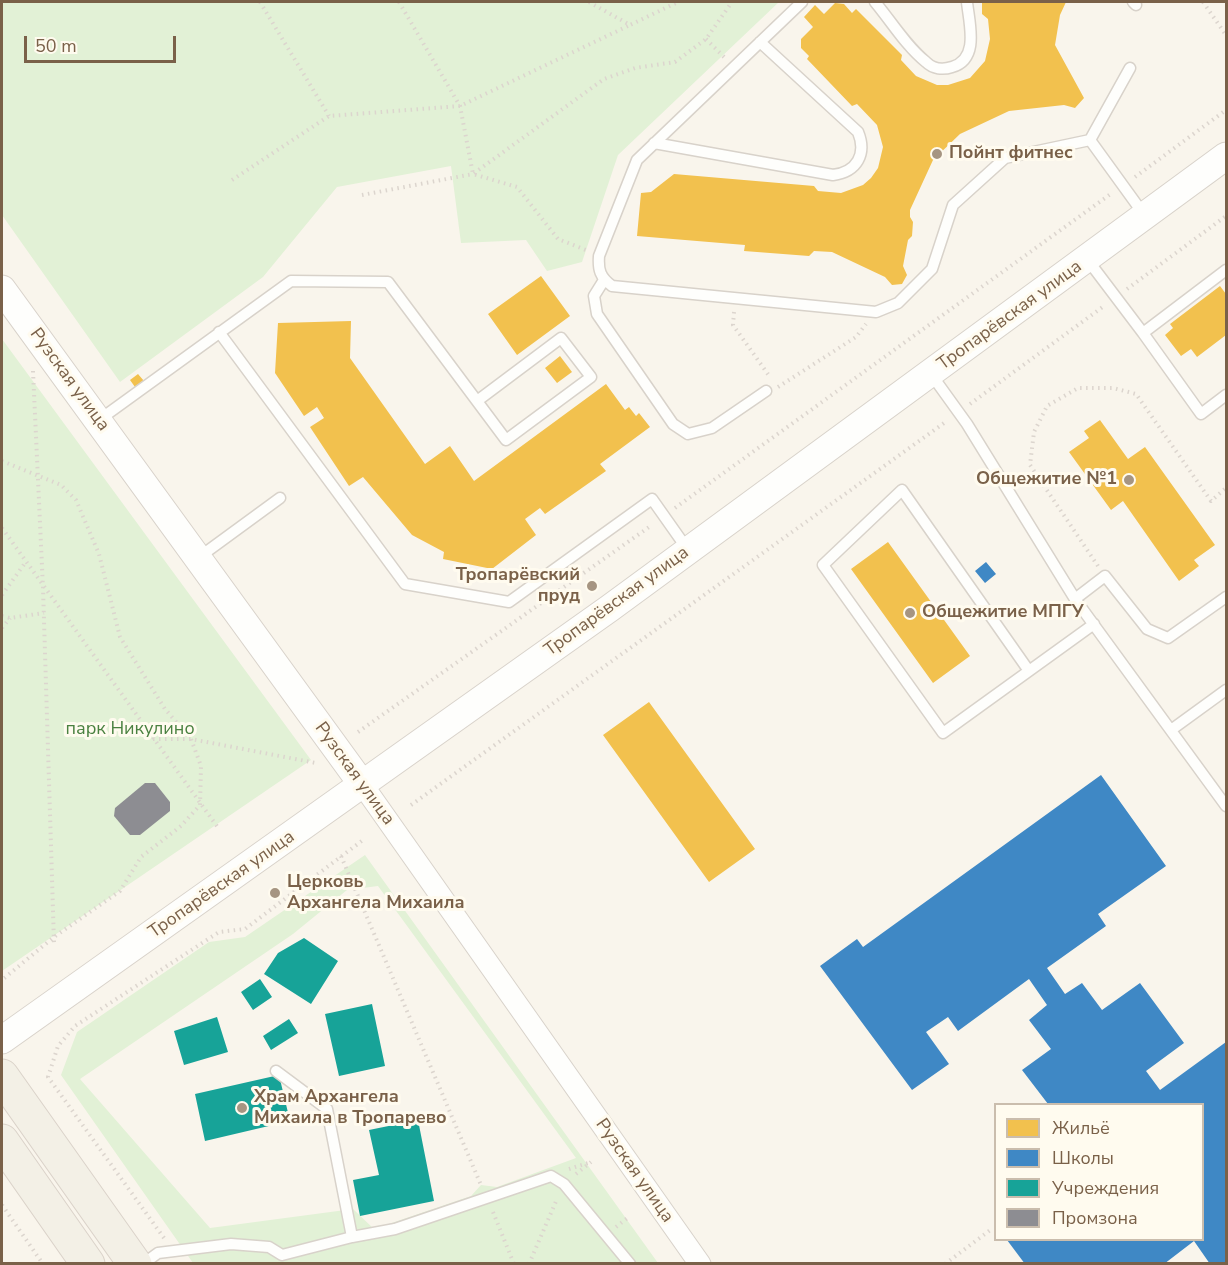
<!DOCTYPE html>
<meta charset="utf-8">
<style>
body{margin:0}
#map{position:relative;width:1228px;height:1265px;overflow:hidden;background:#f9f5ec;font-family:"Nunito Sans",sans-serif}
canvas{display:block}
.frame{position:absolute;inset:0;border:3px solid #7a6149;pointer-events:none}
.legend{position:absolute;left:994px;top:1103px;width:210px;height:138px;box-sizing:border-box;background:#fffbef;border:2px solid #cabdad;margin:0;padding:8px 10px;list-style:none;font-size:18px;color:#7a6149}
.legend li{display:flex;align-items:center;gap:12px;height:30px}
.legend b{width:30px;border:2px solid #cabdad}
.scale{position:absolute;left:24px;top:36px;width:152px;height:27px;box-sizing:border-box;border:3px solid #7a6149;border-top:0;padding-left:8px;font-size:18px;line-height:21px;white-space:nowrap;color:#7a6149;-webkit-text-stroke:4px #fffbef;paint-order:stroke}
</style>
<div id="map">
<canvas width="1228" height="1265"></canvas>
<div class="frame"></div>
<ul class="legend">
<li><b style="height:16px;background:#f2c14e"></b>Жильё</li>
<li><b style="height:16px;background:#3f88c5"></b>Школы</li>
<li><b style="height:16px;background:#17a398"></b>Учреждения</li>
<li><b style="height:16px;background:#8d8d92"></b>Промзона</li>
</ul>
<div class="scale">50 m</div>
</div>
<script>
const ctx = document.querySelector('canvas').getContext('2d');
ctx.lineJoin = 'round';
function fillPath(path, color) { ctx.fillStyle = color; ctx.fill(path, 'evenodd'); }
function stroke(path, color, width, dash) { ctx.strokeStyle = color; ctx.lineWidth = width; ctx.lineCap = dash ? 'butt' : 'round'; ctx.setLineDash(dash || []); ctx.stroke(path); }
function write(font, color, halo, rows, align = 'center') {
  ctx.font = font + ' "Nunito Sans",sans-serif'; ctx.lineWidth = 6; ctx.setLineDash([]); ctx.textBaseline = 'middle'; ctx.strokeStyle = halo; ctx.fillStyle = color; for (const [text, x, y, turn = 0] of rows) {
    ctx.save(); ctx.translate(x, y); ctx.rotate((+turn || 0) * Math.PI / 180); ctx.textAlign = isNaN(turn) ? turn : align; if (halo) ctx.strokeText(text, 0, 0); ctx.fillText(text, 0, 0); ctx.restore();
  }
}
const green = new Path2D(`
 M2,2h777l-161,153 -36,107 -35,9 -21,-31 -65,3 -10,-77 -114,21 -74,90 -143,105 -118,-167z
 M2,339l309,421 -309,211z
 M365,855l293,408h-465l-132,-188 16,-43 132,-90 36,-5zM378,886l198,272 -79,29 -16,-2 -10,11 -97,33 -21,-20 -143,19 -130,-149 213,-145 54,-44z`);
const homes = new Path2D(`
 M982,2h84l-6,13 -5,30 29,53 -9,10 -11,-3 -55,6 -49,23 -27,26 -23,50v7l3,5 -1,14 -4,4 -5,26 4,9 -5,9 -10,1 -7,-8 -53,-25 -18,-1 -5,5 -65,-5 1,-6 -108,-9 4,-43 10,-1 23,-18 140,12 4,5 23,2 22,-8 8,-7 7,-10 5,-21 -6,-22 -20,-21 -5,2 -45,-47 2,-3 -8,-8v-9l12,-12 -9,-10 11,-12 9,9 11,-11 9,1 8,9 4,-4 46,46 -1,5 15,16 21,9h11l22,-7 15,-17 5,-22 -2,-20 -6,-5z
 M541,276l29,40 -53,39 -29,-41z
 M1220,286l6,8v41l-29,22 -6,-8 -10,7 -16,-21 8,-7 -3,-4z
 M351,321l-1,37 75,106 25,-18 24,35 132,-97 19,26 4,-3 7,9 3,-3 11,14 -50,37 6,7 -61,43 -5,-6 -15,11 11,16 -44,34 -49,-10 1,-7 -32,-17 -49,-58 -14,9 -39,-59 14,-9 -7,-11 -13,9 -29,-43 3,-50z
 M560,356l12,16 -15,11 -12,-15z
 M138,374l6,7 -9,6 -5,-7z
 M1100,420l28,39 17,-12 70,98 -21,15 5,6 -20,15 -56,-80 -12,9 -42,-58 20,-14 -5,-7z
 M888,542l82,114 -37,27 -82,-114z
 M649,702l106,147 -46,33 -106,-147z`);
const schools = new Path2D(`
 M986,562l10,12 -11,9 -10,-12z
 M1101,775l65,91 -68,48 8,12 -59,42 18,26 17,-11 20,27 38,-27 44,60 -38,28 14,19 66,-48v222h-16l-16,-23 -30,23h-139l-18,-24h195v-136h-154l-26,-34 29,-21 -22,-29 18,-15 -18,-26 -71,52 -10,-14 -22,15 23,32 -37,26 -92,-124 37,-27 6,8z`);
const public = new Path2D(`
 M304,938l34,23 -27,43 -47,-30 14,-21z
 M260,979l12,18 -19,13 -12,-18z
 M372,1004l13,62 -46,10 -14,-62z
 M217,1017l11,35 -44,13 -10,-34z
 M289,1019l9,14 -27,17 -8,-14z
 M279,1075l11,46 -85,20 -10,-47z
 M418,1120l16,81 -74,15 -7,-36 26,-5 -10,-45z`);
const industry = new Path2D(`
 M145,783h10l15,19v9l-30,24h-10l-16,-19 1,-8z`);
const path = new Path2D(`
 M260,2l69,114
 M399,2l61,104 13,68 44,13 41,52 28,11
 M589,2l41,23 48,-23
 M1203,2l23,33
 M706,39l19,19
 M1135,177l91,-67
 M232,180l97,-64 131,-10 170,-81
 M362,195l111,-21 131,-95 31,-11 40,-6 31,-23 26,-37
 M1127,289l99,-73
 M734,312l-1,13 37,52
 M33,371l10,217 11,355
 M778,387l78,-50 10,-13
 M970,404l134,-98
 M2,461l59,24 15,15 23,54 21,83 45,72 26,30 10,27 -1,39 -19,21 -40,31 -21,34 -66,46 -52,43
 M675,508l437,-315
 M2,528l217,301
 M1098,566l-68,-101 4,-33 13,-26 31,-18h35l23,6 75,107 15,-13
 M2,595l23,-32
 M2,616l8,2 34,-5
 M2,628l8,-10
 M358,732l294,-207
 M153,739h38l125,24
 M411,805l536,-384
 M341,856l140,329
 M569,1169l19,-6
 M576,1174l15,-12
 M2,1205l41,59
 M493,1212l21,52
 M616,1227l14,-11
 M164,1238l-116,-161 10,-31 17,-20 144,-94 26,-3 118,-89
 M529,1264l28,-65
 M945,1264l48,-36`);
const service = new Path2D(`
 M802,2l-165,158 -38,96c-1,14 1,21 13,30l264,26 22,-9 34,-34 21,-64 52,-47 85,-18
 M875,2c16,19 31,44 51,60 7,7 17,8 26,5 28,-8 17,-44 15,-65
 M1133,2l3,3
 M1130,68l-40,72 55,76
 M654,143l179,32c24,-3 34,-21 25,-43l-98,-90
 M1087,259l56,74
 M1226,270l-83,63 58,81 25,-19
 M604,280l-10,16 3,18 76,110 15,10 24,-6 54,-37
 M219,332l186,252 104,18 143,-103 36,51
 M931,374l36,50 108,175 151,207
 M99,420l192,-139 97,1 118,158 85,-63 -30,-39 -84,63
 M198,558l82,-60
 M1075,599l30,-23 42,53 21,9 58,-41
 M1029,671l-127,-181 -79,75 120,168 151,-109
 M1171,730l55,-40
 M352,1237l43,-8 156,-53 13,8 66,80
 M143,1264l15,-11 73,-9 38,3 13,8 70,-18 -25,-128 -51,-38`);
const minor = new Path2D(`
 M362,784l338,480`);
const tertiary = new Path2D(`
 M2,289l360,495
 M2,1040l608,-432 616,-452`);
const primary = new Path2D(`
 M2,1076l133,188
 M2,1141l86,123`);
const markers = [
 [937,154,6,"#a69582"],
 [1129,480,6,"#a69582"],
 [592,586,6,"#a69582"],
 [910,613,6,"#a69582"],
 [275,893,6,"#a69582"],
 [242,1108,6,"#a69582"]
];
const poiNames = [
 ["Пойнт фитнес",949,154],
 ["Общежитие №1",1117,480,"right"],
 ["Тропарёвский",580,576,"right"],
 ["пруд",580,597,"right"],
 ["Общежитие МПГУ",922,613],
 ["Церковь",287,883],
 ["Архангела Михаила",287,904],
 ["Храм Архангела",254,1098],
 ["Михаила в Тропарево",254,1119]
];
const streetNames = [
 ["Тропарёвская улица",1010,316,-36],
 ["Рузская улица",69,380,54],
 ["Тропарёвская улица",617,602,-36],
 ["Рузская улица",354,774,54],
 ["Тропарёвская улица",222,885,-35],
 ["Рузская улица",634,1171,55]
];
const parkNames = [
 ["парк Никулино",130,730]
];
fillPath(green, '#e2f1d6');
fillPath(homes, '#f2c14e');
fillPath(schools, '#3f88c5');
fillPath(public, '#17a398');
fillPath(industry, '#8d8d92');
stroke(service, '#d8d2ca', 13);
stroke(minor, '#d8d2ca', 23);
stroke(tertiary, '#d8d2ca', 29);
stroke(primary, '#dad2c9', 35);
stroke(path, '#dcd5ce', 4, [1.5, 4.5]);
stroke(service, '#fefefc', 10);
stroke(minor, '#fefefc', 21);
stroke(tertiary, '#fefefc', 27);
stroke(primary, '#f3f0e6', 33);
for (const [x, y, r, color] of markers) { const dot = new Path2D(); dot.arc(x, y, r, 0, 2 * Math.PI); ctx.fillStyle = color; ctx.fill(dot); stroke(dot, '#fffbef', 2); }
write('bold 18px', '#7a6149', '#fffbef', poiNames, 'left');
write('18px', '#7a6149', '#fffbef', streetNames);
write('18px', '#4a8140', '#fffbef', parkNames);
</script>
